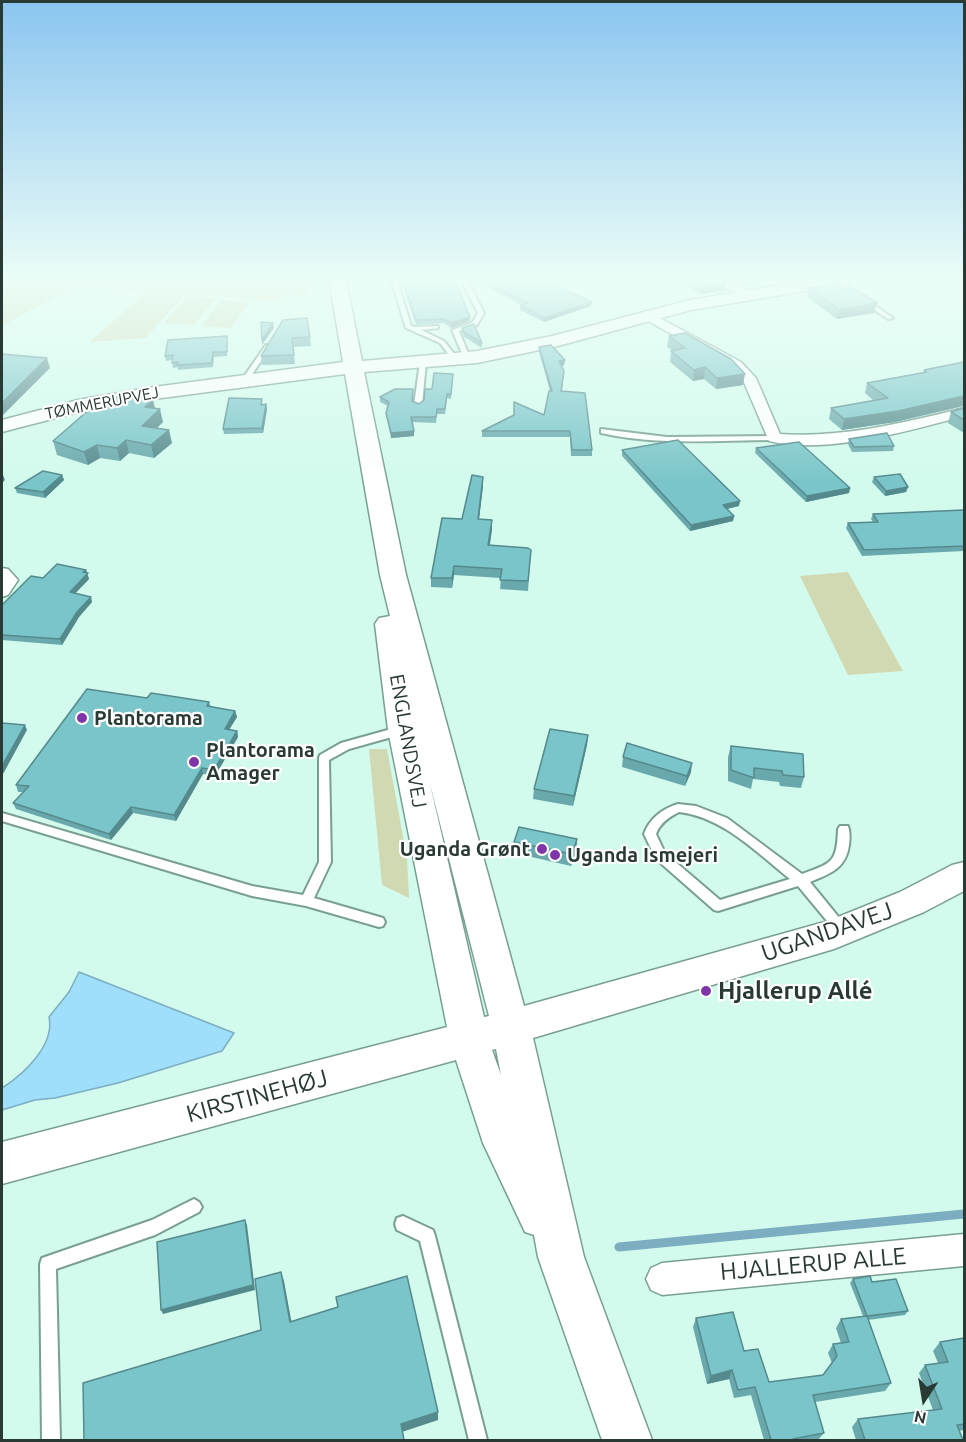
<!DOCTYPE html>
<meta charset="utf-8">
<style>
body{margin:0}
#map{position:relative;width:966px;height:1442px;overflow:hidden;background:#d2fbed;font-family:Ubuntu,sans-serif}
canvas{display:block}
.frame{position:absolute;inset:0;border:3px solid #293933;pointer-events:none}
.north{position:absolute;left:894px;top:1370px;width:60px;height:60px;-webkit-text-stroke:4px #fefefe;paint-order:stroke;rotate:192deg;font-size:16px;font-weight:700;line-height:24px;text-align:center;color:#293933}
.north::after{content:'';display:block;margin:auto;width:21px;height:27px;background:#293933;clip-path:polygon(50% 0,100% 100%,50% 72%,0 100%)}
</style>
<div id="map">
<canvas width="966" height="1442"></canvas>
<div class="frame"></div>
<div class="north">N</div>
</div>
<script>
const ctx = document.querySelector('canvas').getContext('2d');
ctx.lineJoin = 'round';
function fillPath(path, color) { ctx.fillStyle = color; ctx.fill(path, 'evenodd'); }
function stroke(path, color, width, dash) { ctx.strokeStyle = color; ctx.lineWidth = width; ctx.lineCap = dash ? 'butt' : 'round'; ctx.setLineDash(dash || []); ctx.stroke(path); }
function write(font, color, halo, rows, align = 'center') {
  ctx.font = font + ' Ubuntu,sans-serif'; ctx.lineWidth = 4.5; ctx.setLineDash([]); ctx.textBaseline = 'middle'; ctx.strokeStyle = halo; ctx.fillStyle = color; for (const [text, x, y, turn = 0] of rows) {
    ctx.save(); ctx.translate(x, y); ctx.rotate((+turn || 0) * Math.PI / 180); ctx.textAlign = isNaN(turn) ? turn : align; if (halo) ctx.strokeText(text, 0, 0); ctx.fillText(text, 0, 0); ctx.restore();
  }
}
const green = new Path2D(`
 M2,280h84l-84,46z
 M89,280h216l3,15 -24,-2 -7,8 -91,-7 -41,44 -55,4 56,-50 -69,-6z
 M187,297l29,2 -22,26 -30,-2z
 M222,300l28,2 -20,26 -29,-2z
 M848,572l55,99 -55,4 -48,-99z
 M369,749h18l20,109 2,40 -27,-13z`);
const water = new Path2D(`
 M79,972l155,61 -12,18 -104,32 -63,15 -20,2 -33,10v-22c22,-14 53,-43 47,-71l20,-25z`);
const stream = new Path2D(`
 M619,1247l345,-33`);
const lane = new Path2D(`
 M391,280h6l14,46 3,1 24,-1v2l-17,2 23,11 14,18 -1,1h-4l-13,-17 -34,-15z
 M461,280h6l17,33 -7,12 -18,6 11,27 -3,2 -3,-2 -12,-28 20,-7 6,-10z
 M833,280h4l56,38 -5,1 -55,-37z
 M266,345l5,1 -24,36h-4l-2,-1z
 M423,360l3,2 -4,43 -4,2 -4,-2 6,-43z
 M601,429l66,8 107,-1 4,2 -4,2c-58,0 -116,6 -173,-7z
 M402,726l4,1 1,3 -1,3 -57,16 -20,11 2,102 -17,36 69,20 2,4 -2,4 -4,1 -73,-21 -54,-10 -250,-75v-8l250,73 51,9 16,-33v-104l1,-3 21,-12z
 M678,804l18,2 31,12 75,56c30,-11 35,-11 36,-45l2,-3h8c2,6 2,12 1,19 -3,24 -20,29 -39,37l35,43 2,4 -2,4 -4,1 -4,-1 -39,-47 -80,25 -4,-1 -58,-51 -12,-25c6,-16 18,-25 34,-30zM679,812c44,5 78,41 111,67l-70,21 -55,-47 -9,-19c4,-11 13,-17 23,-22z
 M194,1199l5,3 3,5 -3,5 -44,23 -99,34 4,171h-18l-2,-176 2,-6 110,-38z
 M403,1216l30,14 2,6 52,204h-18l-49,-199 -23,-11 -2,-6 2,-6z`);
const street = new Path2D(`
 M709,280h16l33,15 -2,3h-8z
 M647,311l94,51 15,16 24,56c63,4 123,-11 184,-26v8c-55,15 -139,39 -195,25l-26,-61 -12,-12 -88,-50 -2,-3 2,-3z
 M2,568l6,1 10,11 -10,15 -6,2z
 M964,1234v32l-302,29 -11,-5 -5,-11 5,-11 11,-5z`);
const secondary = new Path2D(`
 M329,280h17l16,81 115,-10 75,-15 138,-36 122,-20h39l-3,4 -6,1 -151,25 -137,37 -77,16 -113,9 42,203 118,431 304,-85 72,-29 52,-27 12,-3v29l-40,21 -90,37 -301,89 51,219 68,183h-50l-64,-183 -4,-22 -9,-3 -42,-89 -27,-83 -454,124v-42l445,-115 -59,-297 -13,-106 4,-6 11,-2 -10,-41 -35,-201 -191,25 -75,13 -77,20v-12l76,-20 76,-13 189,-25zM429,780l60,236 -5,1zM496,1049l5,26 -9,-25z`);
const wall = new Path2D(`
 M401,280h54l15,37v4l-19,7 -7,-5 -28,2z
 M473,280h72l46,26 -47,16 -24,-12v-5h2z
 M677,280h45l3,10 -25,4z
 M729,280h25l-1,5 -9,1z
 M809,288l65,25 -37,6 -30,-22z
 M283,320l27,17 1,9 -18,1 2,17 -33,1 -1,-9z
 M462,328l20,15v5l-18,-11 -2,-5z
 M227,336v20l-13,1 -1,10 -35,3v-3l-5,1 -1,-8 -6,1 -1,-5z
 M669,336l74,49 -27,4 -12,-10 -11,2 -23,-19 1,-11h2l-6,-4z
 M539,347l26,13 -1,5 -3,1 3,5 -2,20 30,59v6h-21l-1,-19h-88v-6l32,-16h30l6,-24 -11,-39z
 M964,362v45l-1,-1 -68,16 -53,8 -13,-11 2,-11 43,-7 -9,-8 2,-10 57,-11v-2z
 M453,374l-2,25 -4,-1 -2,16h-8l-1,9 -24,-1 2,14 -23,2 -5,-25 2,-7 -8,-4v-5l33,-3 -1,7 7,3z
 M266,404l1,5 -4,24 -39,1 -1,-5 39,-24z
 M964,408v25l-16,-10 3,-11z
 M155,409l8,13 -6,6 15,15 -18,15 -25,-5 -9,8 -20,-3 -12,7 -31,-10 -4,-14z
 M849,439l45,7 -1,5 -41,1 -4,-8z
 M756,448l94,40 -1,5 -43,9 -51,-49z
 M622,450l117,56 -12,3 7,7 -1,5 -43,10 -68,-75z
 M62,475l2,5 -19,18 -28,-5 -2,-5z
 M874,477l34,10 -2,5 -21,4 -13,-14z
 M483,486l-4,33 13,1v9l-2,16 41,5 -3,41 -28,-2 1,-11 -47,-3 -2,13 -21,-1v-9l31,-59z
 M964,510v41l-102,5 -16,-28 2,-5 25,-1 -2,-3 2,-5z
 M86,570l3,9 -14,14 17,9 -13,15 -17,28 -60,-5v-35l41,-27z
 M147,698l62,4 2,5 24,4 2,6 -8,12 8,2 1,6 -23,39 -12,-2 -27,47 -43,-8 -22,27 -95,-31 -3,-6 11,-11h-6l-2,-7z
 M588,735l-1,10 -14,61 -40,-7 1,-10z
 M731,746l73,31 -3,11 -21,-2 -1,-4 -26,-3 -2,10 -23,-8v-24z
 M623,757l68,15 -6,14 -63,-19z
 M577,839l-1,12 -5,15 -57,-13v-11z
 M853,1279l19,3 36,29 -3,4 -37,5 23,63 -6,8 -70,11 9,31 -6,7h-54l-13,-45 -17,3 -5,-19 -22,5 -14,-57 3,-9 48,33 25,31 54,-7 9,-12 -4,-10 5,-9 8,-1 -5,-15 5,-9 22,-3 -13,-33z
 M964,1338v92l-5,1 4,9h-107l-4,-13 6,-8 75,-9 -14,-37 6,-8 13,-2 -5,-12 7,-9z`);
const shadedWall = new Path2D(`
 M745,280h9l-1,5 -9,1z
 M726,282l-1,8 -25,4 1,-8z
 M592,302l-1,4 -47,16v-4z
 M877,303l-3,10 -37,6 2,-9z
 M470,317v4l-19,7v-5z
 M273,323l1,5 -12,17v-5z
 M47,358l3,10 -48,48v-13z
 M565,360l-1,5 -6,2 1,-6z
 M705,367l-1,12 -11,2 1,-11z
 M745,374l-2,11 -27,4 1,-11z
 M964,396l-1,10 -68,16 -53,8 2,-11z
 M153,400l3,12 -11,-5z
 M266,404l1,5 -4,24 -1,-5z
 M160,409l3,13 -18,17 -3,-13z
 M169,430l3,13 -18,15 -3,-13z
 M414,431v5l-23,2v-5z
 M126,440l3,13 -9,8 -3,-13z
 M97,445l3,13 -12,7 -4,-13z
 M3,475l2,5 -3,3v-7z
 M62,475l2,5 -19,18 -2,-6z
 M483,477v9l-5,42v-9z
 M908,487l-2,5 -21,4 1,-5z
 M850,488l-1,5 -43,9 1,-6z
 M740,501l-1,5 -17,4 1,-5z
 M734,516l-1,5 -43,10 1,-6z
 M492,520v9l-4,25v-9z
 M454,566v9l-2,13v-10z
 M86,570l3,9 -18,19 -1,-6z
 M91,597l1,5 -13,15 -17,28 -2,-6 17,-27z
 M235,711l2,6 -11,18 -1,-6z
 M25,725l2,5 -25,46v-10z
 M237,731l1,6 -23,39 -1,-6z
 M588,735l-1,10 -14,61 1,-10z
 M692,763l-1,9 -6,14 2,-10z
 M202,768l1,6 -27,47 -2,-6z
 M131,807l2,6 -22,27 -2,-6z
 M577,839l-1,12 -5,15 1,-12z
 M245,1220l2,5 8,65 -92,24 -2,-4z
 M281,1272l3,9 9,49 -3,-8z
 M732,1370l-3,9 -22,5 4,-8z
 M438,1412v8l-36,12 -1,-8z`);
const building = new Path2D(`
 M403,280h52l15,37 -19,6 -7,-4 -28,1z
 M482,280h63l47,22 -48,16 -24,-13 8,-2z
 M691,280h31l4,2 -25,4z
 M837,284l8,5 8,-1 24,15 -38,7 -30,-22z
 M307,318l3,19 -18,1 2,17 -33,1 22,-36z
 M261,322l12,1 -11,17z
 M474,324l8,19 -18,-11 -2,-4z
 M685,333l46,26 14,15 -28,4 -12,-11 -11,3 -23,-19 14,-3 -16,-12z
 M227,336v16h-14l-1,11 -35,2 1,-3 -6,1 1,-8 -8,1 3,-16z
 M551,345l14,15 -6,1 5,10 -3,20 24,2 7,57h-20l-2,-19h-88l32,-16v-13l30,13 5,-24h3l-13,-44z
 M2,354l45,4 -45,45z
 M964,362v34l-66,15 -54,8 -13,-11 57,-10 -21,-15 60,-11 -3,-2z
 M434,373l19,1 -2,20h-4l-2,15h-8l-1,8h-25l3,14 -23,2 -5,-20 3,-11 -9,-5 15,-8h18l-1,12 7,3 5,-4 1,-11h7z
 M120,394l33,6 -8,7 15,2 -18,17 27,4 -18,15 -25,-5 -9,8 -20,-3 -13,7 -31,-11 45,-39 11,2z
 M229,398l33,1 -1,6 5,-1 -4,24 -39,1z
 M964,408v12l-13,-8z
 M887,433l7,13 -40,1 -5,-8z
 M678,440l62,61 -17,4 11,11 -43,9 -69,-75z
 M799,442l51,46 -43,8 -51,-48z
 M43,471l19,4 -19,17 -28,-4z
 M900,474l8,13 -22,4 -12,-14z
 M472,475l11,2 -5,42 14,1 -4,25 40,3 3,2 -3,31 -28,-1 2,-11 -48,-3 -2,12h-21l11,-60 20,1z
 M964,510v36l-100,4 -16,-27 30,-1 -5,-8z
 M57,564l29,6 -3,2 5,1 -18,19 21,5 -14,15 -17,27 -58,-4v-30l29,-29 12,2z
 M87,689l60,9 4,-5 58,9 -2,4 28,5 -10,18 12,2 -23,39 -12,-2 -28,47 -43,-8 -22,27 -96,-31 16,-17 -13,-1z
 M2,723l23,2 -23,41z
 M550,729l38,6 -14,61 -40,-7z
 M627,743l65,20 -5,13 -64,-19z
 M731,746l72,8 1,23 -21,-2 -1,-4 -28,-3v10l-23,-8z
 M519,827l58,12 -5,15 -58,-12z
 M245,1220l8,65 -92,25 -4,-68z
 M281,1272l9,50 48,-15 -2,-10 71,-21 31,136 -37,12 3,16h-320l-1,-57 178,-53 -6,-51z
 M870,1276l2,6 24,-3 12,32 -41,5 -14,-37z
 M733,1312l11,39 14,-2 11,33 54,-7 14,-19 -4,-12 16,-2 -8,-23 26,-3 24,67 -78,12 11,38 -31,6 1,1h-23l-16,-53 -17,3 -6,-20 -21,6 -15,-58z
 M964,1338v86l-7,1 6,15h-98l-7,-21 84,-10 -17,-44 23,-3 -8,-20z`);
const markers = [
 [82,718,6,"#8036a9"],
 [194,762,6,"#8036a9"],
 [542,849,6,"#8036a9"],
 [555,855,6,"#8036a9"],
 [706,991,6,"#8036a9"]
];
const farStreetnames = [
 ["TØMMERUPVEJ",102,403,-11]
];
const poiNames = [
 ["Plantorama",94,718],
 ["Plantorama",206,750],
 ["Amager",206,773],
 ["Uganda Grønt",530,849,"right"],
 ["Uganda Ismejeri",567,855]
];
const streetNames = [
 ["ENGLANDSVEJ",408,741,80]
];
const nearStreetnames = [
 ["UGANDAVEJ",827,932,-19],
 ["KIRSTINEHØJ",257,1096,-15],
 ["HJALLERUP ALLE",813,1264,-5]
];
const nearPoinames = [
 ["Hjallerup Allé",718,991]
];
fillPath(green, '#d1d9b2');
fillPath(water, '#a0dffc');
stroke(water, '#7cadc0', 1.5);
stroke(stream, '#7cadc0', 9);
stroke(lane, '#799f92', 4);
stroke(street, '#799f92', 3);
stroke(secondary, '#799f92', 3);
fillPath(lane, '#fff');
fillPath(street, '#fff');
fillPath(secondary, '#fff');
fillPath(wall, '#69a9ad');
fillPath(shadedWall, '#558a8d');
fillPath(building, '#7ac5c9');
stroke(building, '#558a8d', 1.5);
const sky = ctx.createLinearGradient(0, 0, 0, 482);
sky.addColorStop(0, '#8bc5f0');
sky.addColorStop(0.58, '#ebfdf7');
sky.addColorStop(1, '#ebfdf700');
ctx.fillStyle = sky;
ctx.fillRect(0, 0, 966, 482);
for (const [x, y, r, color] of markers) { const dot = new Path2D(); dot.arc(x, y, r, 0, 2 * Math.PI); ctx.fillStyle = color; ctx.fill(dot); stroke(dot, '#fefefe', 2); }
write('16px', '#293933', '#fefefe', farStreetnames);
write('bold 20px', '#293933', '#fefefe', poiNames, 'left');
write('20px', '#293933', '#fefefe', streetNames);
write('24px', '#293933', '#fefefe', nearStreetnames);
write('bold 24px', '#293933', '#fefefe', nearPoinames, 'left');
</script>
